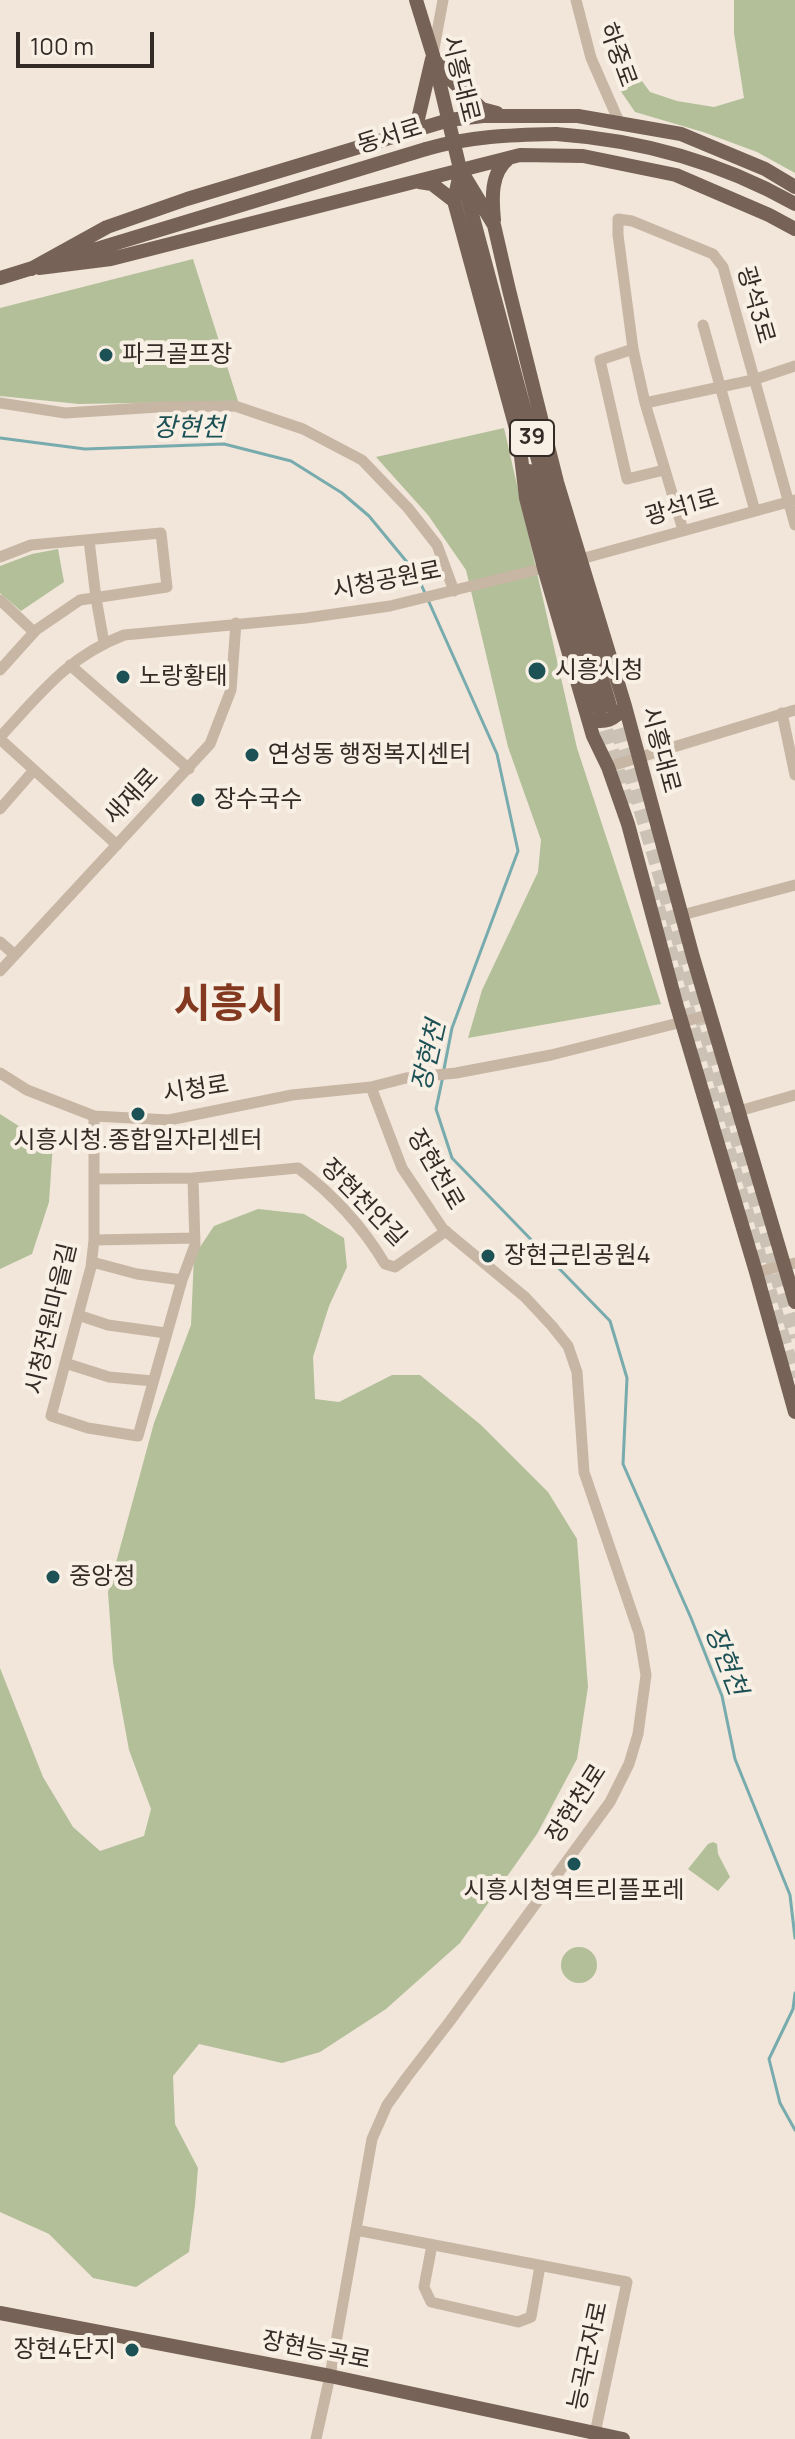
<!DOCTYPE html>
<meta charset="utf-8">
<style>
body{margin:0}
#map{position:relative;width:795px;height:2439px;overflow:hidden;background:#f1e6d9;font-family:Manrope,sans-serif}
canvas{display:block}
.scale{position:absolute;left:16px;top:32px;width:138px;height:36px;box-sizing:border-box;border:4px solid #342b26;border-top:0;padding-left:10px;font-size:24px;line-height:28px;white-space:nowrap;color:#342b26;-webkit-text-stroke:6px #f9f0e5;paint-order:stroke}
</style>
<div id="map">
<canvas width="795" height="2439"></canvas>
<div class="scale">100 m</div>
</div>
<script>
const ctx = document.querySelector('canvas').getContext('2d');
ctx.lineJoin = 'round';
function fillPath(path, color) { ctx.fillStyle = color; ctx.fill(path, 'evenodd'); }
function stroke(path, color, width, dash) { ctx.strokeStyle = color; ctx.lineWidth = width; ctx.lineCap = dash ? 'butt' : 'round'; ctx.setLineDash(dash || []); ctx.stroke(path); }
function write(font, color, halo, rows, align = 'center') {
  ctx.font = font + ' Manrope,"Noto Sans KR",sans-serif'; ctx.lineWidth = 8; ctx.setLineDash([]); ctx.textBaseline = 'middle'; ctx.strokeStyle = halo; ctx.fillStyle = color; for (const [text, x, y, turn = 0] of rows) {
    ctx.save(); ctx.translate(x, y); ctx.rotate((+turn || 0) * Math.PI / 180); ctx.textAlign = isNaN(turn) ? turn : align; if (halo) ctx.strokeText(text, 0, 0); ctx.fillText(text, 0, 0); ctx.restore();
  }
}
const green = new Path2D(`
 M734,0h61v173l-38,-21 -54,-20 -68,-20 -15,-22 -1,-11 17,-6 14,19 27,9 37,6 30,-9 -10,-65z
 M193,259l45,142 -159,3 -79,-8v-88z
 M504,428l73,320 84,256 -193,34 14,-48 56,-118 3,-32 -33,-93 -42,-177 -38,-55 -52,-58z
 M58,549l6,33 -43,29 -21,-18v-27l32,-12z
 M0,1114l25,16 28,13 -4,59 -17,52 -32,15z
 M258,1209l46,5 40,24 3,29 -18,39 -16,51 2,42 24,3 53,-27h28l61,50 67,67 29,47 11,148 -11,72 -40,75 -77,109 -74,66 -66,43 -38,11 -83,-19 -26,32 2,48 23,44 -3,37 -6,47 -53,35 -43,-9 -44,-44 -49,-22v-544l43,109 30,50 27,24 44,-15 7,-27 -22,-59 -16,-88 -5,-70 46,-169 37,-98 3,-69 20,-30z
 M713,1842l4,2 1,10 12,23 -12,14 -30,-22 20,-25z
 M561 1965a18 18 0 1 1 36 0a18 18 0 1 1-36 0Z`);
const stream = new Path2D(`
 M0,438l85,11 139,-5 67,17 51,32 27,23 47,57 81,181 21,97 -66,177 -8,41
 M443,1076l-7,33 16,49 158,163 17,57 -4,86 68,154 31,78 13,63 55,136 5,43
 M795,1993l-2,16 -24,50 11,44 15,27`);
const majorTunnel = new Path2D(`
 M611,709l184,629
 M600,710l28,95
 M652,887l143,491`);
const minor = new Path2D(`
 M576,0l15,58 29,66
 M433,54l10,-54
 M703,325l52,186
 M633,349l-33,11 27,119 37,-9
 M0,403l65,10 94,-6 76,-1 68,23 59,31 46,48 29,37 17,46
 M645,403l108,-23 42,-14
 M683,530l-38,-127 -12,-54 -15,-114v-16l14,2 81,33 10,13 72,258
 M89,540l7,58 8,45
 M0,557l31,-12 130,-12 6,54 -87,13 -44,30 -36,40
 M581,559l214,-59
 M0,600l34,32
 M70,665l119,104
 M782,713l13,62
 M0,737c40,-43 67,-80 124,-102l182,-17 84,-12 154,-38
 M0,739l117,106
 M608,767l187,-57
 M0,809l34,-39
 M682,915l113,-30
 M0,942l15,13
 M0,971l210,-227 21,-54 5,-67
 M0,1073l27,17 67,26 75,4 123,-25 79,-8 35,-9 50,-5 95,-18 159,-40
 M739,1111l56,-16
 M94,1116v124l-3,27 -40,149 37,12 50,8 44,-156 13,-35 -2,-67
 M94,1179l99,-1 105,-10c36,27 65,59 87,96l10,3 51,-36
 M94,1240l101,-2
 M92,1262l45,12 45,6
 M756,1272l39,-9
 M78,1315l30,10 58,8
 M65,1363l44,14 44,4
 M356,2230l271,52 -33,156
 M432,2245l-8,42 7,15 87,20 13,-5 9,-51
 M316,2439l14,-63 42,-237 15,-34 20,-28 43,-56 160,-219 19,-38 9,-30 8,-59 -7,-42 -55,-161 -7,-100 -9,-26 -16,-20 -27,-29 -82,-68 -41,-61 -31,-81`);
const major = new Path2D(`
 M416,0l17,55 27,114 86,321 64,216
 M438,63l7,11 37,35 15,4
 M408,132l10,-13 14,-60
 M556,134c84,6 165,28 239,70
 M460,169l34,56 15,65 48,192 68,224 68,251 102,345
 M460,173l-6,28 67,246
 M419,182l13,2 22,17
 M494,220c-2,-21 -4,-47 15,-62
 M67,258l359,-109
 M39,268l72,-9 409,-104 63,1 93,19 93,40 26,14
 M31,269l76,-42 80,-28 262,-79 34,-4h95l103,18 84,35 30,18
 M0,278l39,-12
 M519,440l7,58 18,70 49,168 15,31 20,57 48,179 80,269 39,140
 M529,471l71,239
 M588,719c17,5 27,1 37,-13
 M0,2313l330,63 293,63`);
const majorBridge = new Path2D(`
 M426,149c45,-13 83,-14 130,-15`);
const markers = [
 [106,355,8,"#1c5155"],
 [537,671,10,"#1c5155"],
 [123,677,8,"#1c5155"],
 [252,755,8,"#1c5155"],
 [198,800,8,"#1c5155"],
 [138,1114,8,"#1c5155"],
 [488,1256,8,"#1c5155"],
 [53,1577,8,"#1c5155"],
 [574,1864,8,"#1c5155"],
 [132,2350,8,"#1c5155"]
];
const shields = [
 [532,438,44]
];
const shieldNames = [
 ["39",532,438]
];
const streetNames = [
 ["하중로",617,55,70],
 ["시흥대로",460,79,76],
 ["동서로",390,137,-17],
 ["광석3로",755,305,74],
 ["광석1로",682,508,-16],
 ["시청공원로",387,581,-11],
 ["시흥대로",660,750,75],
 ["새재로",132,797,-47],
 ["시청로",196,1090,-9],
 ["장현천로",435,1170,60],
 ["장현천안길",363,1203,46],
 ["시청전원마을길",52,1319,-77],
 ["장현천로",577,1804,-57],
 ["장현능곡로",316,2351,11],
 ["능곡군자로",589,2356,-78]
];
const poiNames = [
 ["파크골프장",122,355],
 ["시흥시청",555,671],
 ["노랑황태",139,677],
 ["연성동 행정복지센터",268,755],
 ["장수국수",214,800],
 ["시흥시청.종합일자리센터",138,1141,"center"],
 ["장현근린공원4",504,1256],
 ["중앙정",69,1577],
 ["시흥시청역트리플포레",574,1891,"center"],
 ["장현4단지",116,2350,"right"]
];
const waterNames = [
 ["장현천",189,429],
 ["장현천",430,1056,-77],
 ["장현천",725,1661,69]
];
const townNames = [
 ["시흥시",229,1006]
];
fillPath(green, '#b2bf99');
stroke(stream, '#78abad', 3);
stroke(majorTunnel, '#cbc1b5', 14, [14, 7]);
stroke(minor, '#c8b6a5', 11);
stroke(major, '#766257', 14);
stroke(majorBridge, '#766257', 14);
for (const [x, y, r, color] of markers) { const dot = new Path2D(); dot.arc(x, y, r, 0, 2 * Math.PI); ctx.fillStyle = color; ctx.fill(dot); stroke(dot, '#f9f0e5', 3); }
for (const [x, y, w] of shields) { const box = new Path2D(); box.roundRect(x - w / 2, y - 18, w, 36, 6); ctx.fillStyle = '#f9f0e5'; ctx.fill(box); stroke(box, '#342b26', 2); }
write('bold 22px', '#342b26', null, shieldNames);
write('24px', '#342b26', '#f9f0e5', streetNames);
write('24px', '#342b26', '#f9f0e5', poiNames, 'left');
write('italic 26px', '#1c5155', '#f9f0e5', waterNames);
write('bold 40px', '#823920', '#f9f0e5', townNames);
</script>
